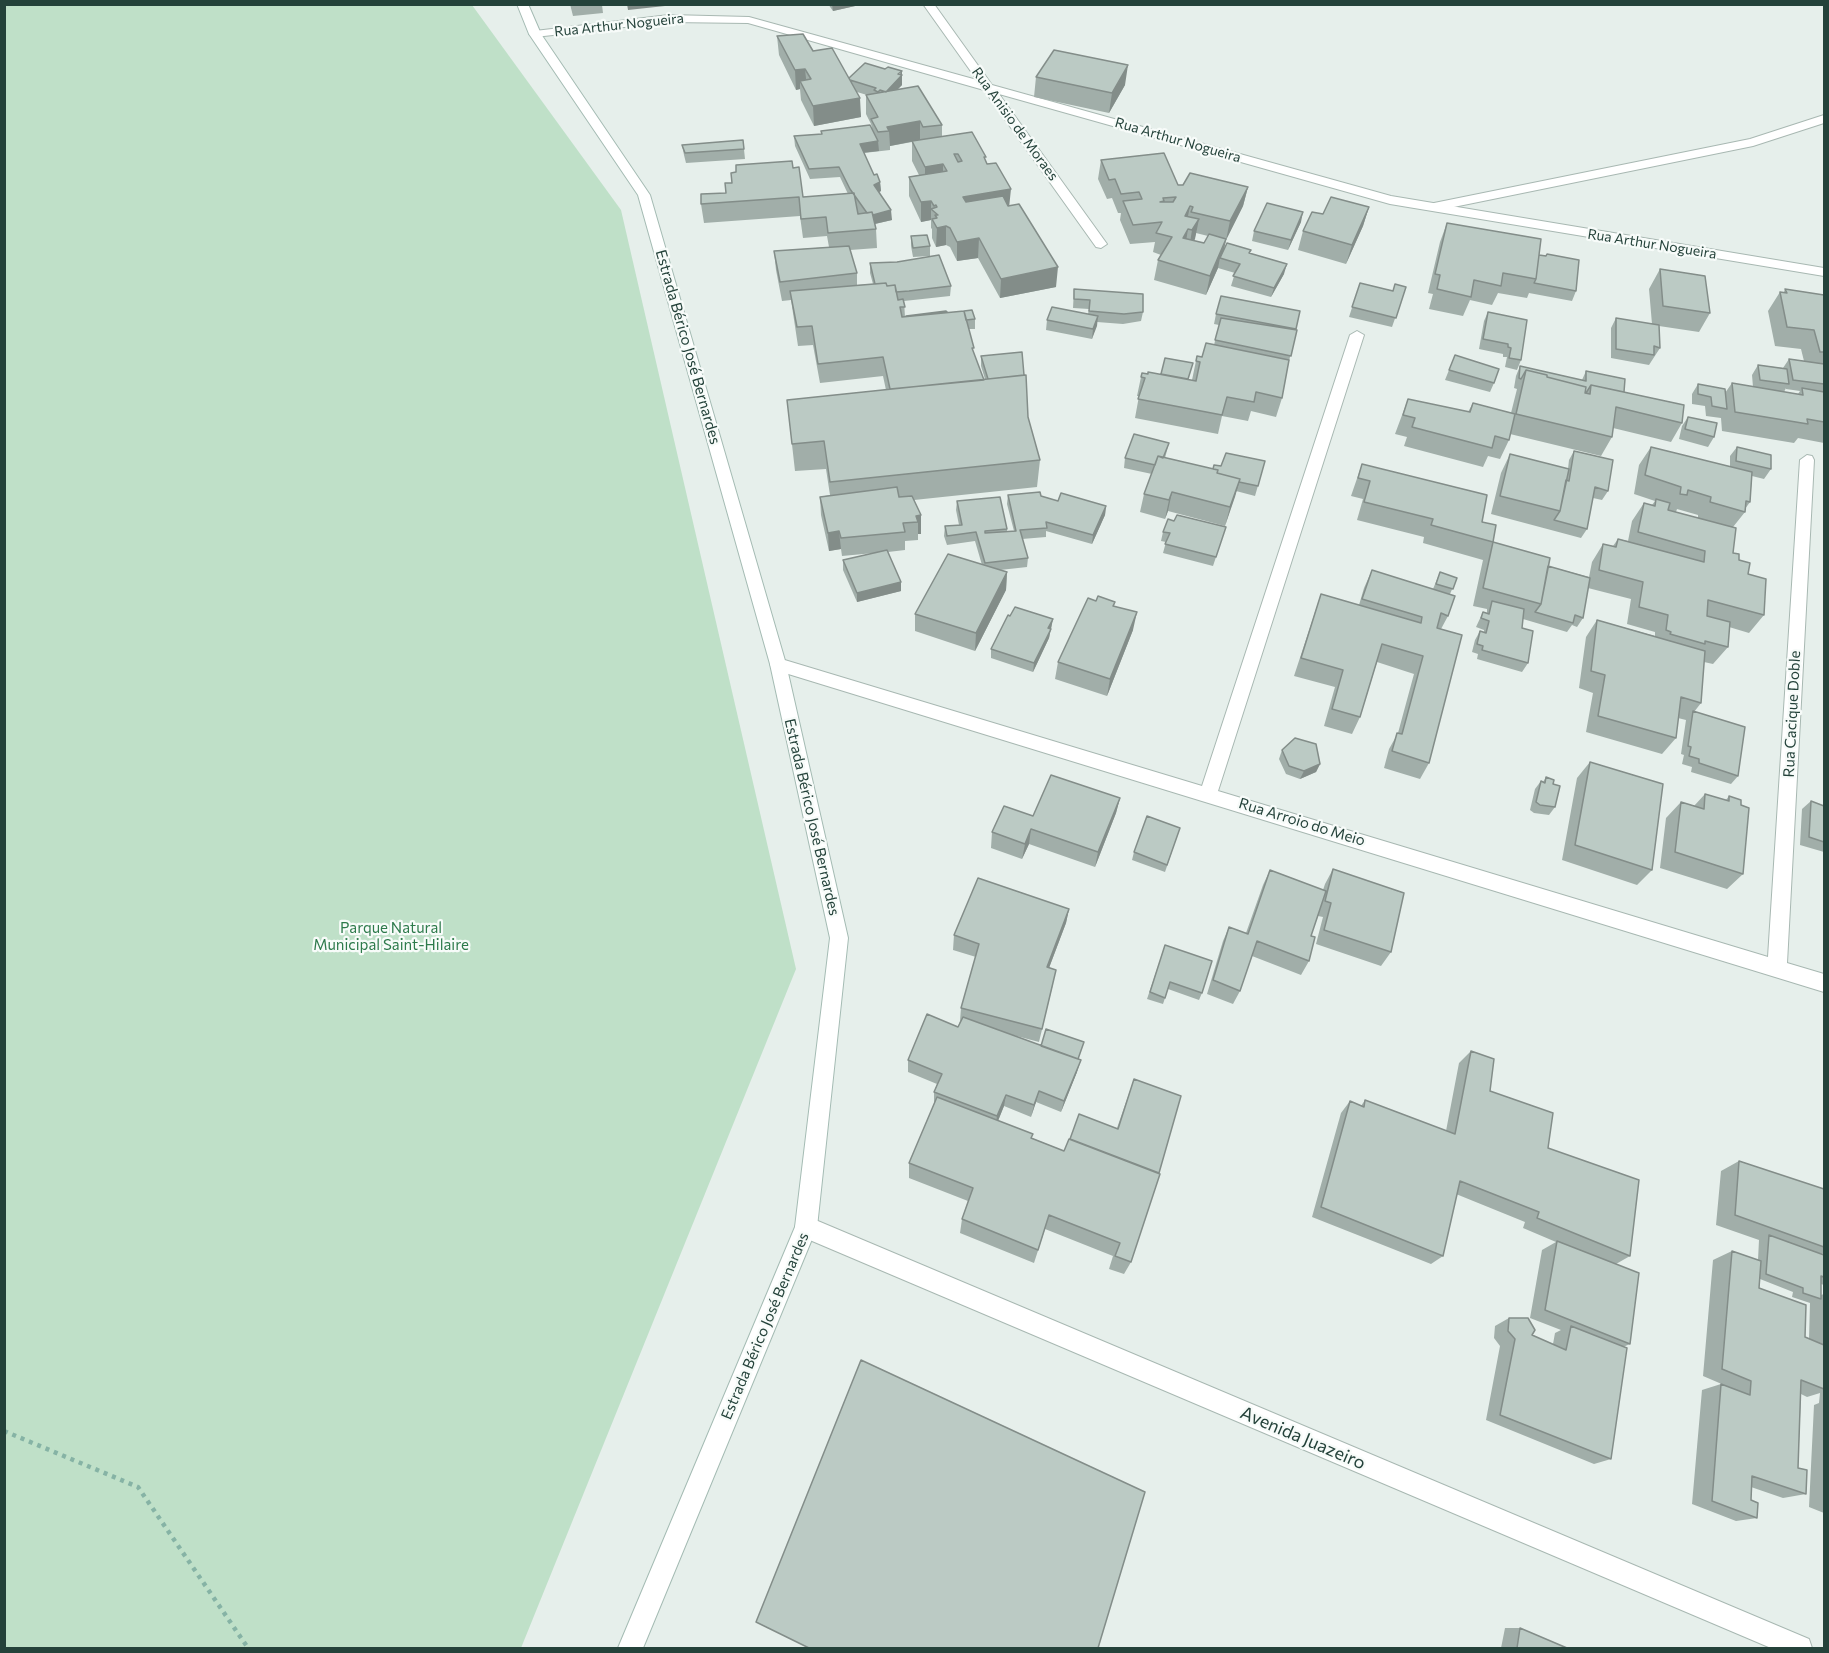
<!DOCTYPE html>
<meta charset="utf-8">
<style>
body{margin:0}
#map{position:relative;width:1829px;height:1653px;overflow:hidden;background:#e6efeb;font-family:Commissioner,sans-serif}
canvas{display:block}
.frame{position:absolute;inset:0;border:6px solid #24423a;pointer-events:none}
</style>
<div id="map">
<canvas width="1829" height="1653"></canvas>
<div class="frame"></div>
</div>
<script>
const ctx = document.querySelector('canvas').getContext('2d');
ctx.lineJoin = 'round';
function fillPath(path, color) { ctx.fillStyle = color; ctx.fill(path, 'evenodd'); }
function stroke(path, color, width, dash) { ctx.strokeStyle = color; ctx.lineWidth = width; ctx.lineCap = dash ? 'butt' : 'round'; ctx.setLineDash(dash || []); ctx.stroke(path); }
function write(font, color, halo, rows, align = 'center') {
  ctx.font = font + ' Commissioner,sans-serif'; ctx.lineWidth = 4.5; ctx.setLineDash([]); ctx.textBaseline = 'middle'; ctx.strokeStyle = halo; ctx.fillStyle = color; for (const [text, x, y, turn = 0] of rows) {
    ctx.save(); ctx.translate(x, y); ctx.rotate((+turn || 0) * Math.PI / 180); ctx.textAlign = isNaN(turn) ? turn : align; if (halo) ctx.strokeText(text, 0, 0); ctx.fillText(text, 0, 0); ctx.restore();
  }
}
const green = new Path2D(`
 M5,4l467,1 149,205 175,759 -275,679h-516z`);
const path = new Path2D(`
 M4,1431l134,56 110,161`);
const service = new Path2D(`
 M1824,115v8l-71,23 -319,65 -6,-4 6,-4 316,-64z`);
const minor = new Path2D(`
 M923,4h11l58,81 399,111 433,72v8l-434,-72 -391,-110 108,150 -6,4 -5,-1 -112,-157 -236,-67 -79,-1 -134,15 -6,-3 6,-3 134,-16 80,2 228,63z
 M1357,331l7,4 -146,456 550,166 32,-497 7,-5 5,1 2,4 -27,503 37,11v18l-1052,-323 -2,-5 2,-5 6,-1 424,128 148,-451z
 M806,1216l1003,423 3,9h-41l-973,-413 -3,-8 3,-8z`);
const secondary = new Path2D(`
 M517,4h11l13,30 109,161 136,469 62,274 -31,289 -174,421h-25l177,-421 35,-289 -60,-274 -132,-469 -109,-161z`);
const wall = new Path2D(`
 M570,4h38l-6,1 1,8 -30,3z
 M828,4h36l-31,7z
 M777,36l36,15 36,27 53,-3v10l-4,4 44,36v12l44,24 23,45 47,81 -56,11 -22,-40 -21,3 -7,-14 -4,-2 -10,2 -4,-9v-9l-1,-1v-8l-10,2 -12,-26v-19l10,-2 -7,-14v-19l-22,4v4l-26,3 10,22 6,7 1,9 -2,1 13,28 -17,4 1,5 1,19 -27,2 7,23v12l16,-1 -3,-11v-10l81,23 -1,10 -46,5 1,16 42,-5 28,7v10h-6l4,24 11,27 1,-1 -4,-13v-10l47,61 12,43 -3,27 -123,13 7,15v19h-3v6l-13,1v9l-17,2 13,39 -44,11 -14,-32v-10l31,-7 -32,3 -1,-7 -12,2 -8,-36 -1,-18 10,-2 -4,-26 -31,2 -8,-71 99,-10 -3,-14 -63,7 -7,-38 -15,1 -7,-46 -9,1 -6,-31 -2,-19 55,-4 -2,-11 -24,2 -3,-22 -96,7 -3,-19 25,-11 6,-10 61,-15 10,29 45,-3 -8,-17 -30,2 -15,-33 -1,-10 27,-2v-3l51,-3 -1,-4 -5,-10v-19h1l-10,-3 4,25 -47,9 -13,-26 -1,-11 -4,1 -17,-35z
 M1036,77l89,8 -16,28 -75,-16z
 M743,140l2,19 -59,4 -2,-8 -2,-10z
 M1101,160l77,25 70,2 -5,19 -17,34 -2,9 26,5 34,20 -13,23 -40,-11 4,-13 -17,-5 -12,27 -52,-15 4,-20 3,-5 -8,-3 2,-10 -25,2 -10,-24 1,-7h-3l-6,-15 -5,1 -9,-20zM1196,233l12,3 -4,7 -10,-2z
 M1369,207l-6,19 -17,38 -48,-14 5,-19z
 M1301,222l-13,28 -36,-9 2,-10z
 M1447,223l92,32 7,1 1,-2 29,37 -4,10 -43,-8 -2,5 -29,-5 -6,12 -22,-5 -7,16 -34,-7 4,-15 -5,-1 12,-51z
 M911,236l19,10v10l-17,1 -2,-11z
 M1660,269l50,44 -11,19 -40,-6 1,22 -11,17 -38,-7v-30l5,-10 36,6 -3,-35z
 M1360,283l33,8 13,-4 -14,40 -43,-10z
 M1074,289l69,23 -2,9 -18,3 -26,-2 -5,17 -46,-9 1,-10 41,-6 1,-5 -16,-1z
 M1785,289l39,6v148l-26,-5 -4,5 -72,-12 -1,-13 -15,-2 -1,-10 -13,-2v-10l6,-10 27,9 7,-10 21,4 -1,-12 6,-10 25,3 6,-9 15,2 -3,-12 -26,-3 -7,-35 12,-19h4zM1786,388v1l14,2 -2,3 -14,-2z
 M1300,311l-12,55 -6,32 -6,19 -25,-6 -3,10 -26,-5 -4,18 -83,-16 4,-22h-2l4,-19 51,3 5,-24 5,1 12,-12 5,-20 -5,-1 2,-10z
 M1488,312l33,48 -4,10 -12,-3 2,-10h-4v-3l-24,-5 5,-28z
 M1455,355l39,28 -4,9 -45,-12z
 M1520,366l62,14 4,-9 96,52 -11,19 -58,-14 -1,9 -11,19 -91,-22 -1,6 -9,19 -12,-3 -5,11 -79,-21 3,-9 -12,-3 13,-35 60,13 5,-9 38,10 6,-24 -3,-1 2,-12z
 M1688,417l26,20 -6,10 -29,-8 3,-13z
 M1169,443l-4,15 48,11 8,-3 44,-5 -10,35 -19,-5 -11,35 -57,-15 -3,8 -25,-7 4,-18 8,-20 -28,-6 1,-10z
 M1651,447l79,20v-11l7,-9 34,22 -7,10 -12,-3 -2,26 -5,7v3l-12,15v26l15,21 16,41 -15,18 -20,-6 -1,20 -15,17 -9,-2 -3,41 -7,9 44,64 -7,8 -40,-12 1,-5 -10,-3 2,-9 -3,-1 5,-34 -8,-2 -2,20 -14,16 -76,-22 7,-39 -14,-5 7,-51 11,-17 58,16v-4l-28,-8 4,-25 -43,-11 -5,30 -6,9 -5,-2 -5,7 -44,-13 -1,9 6,35 -6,9 -45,-13 1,-5 -6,-2 3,-12 5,-9 4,1v-2l-8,-3 7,-15 4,1v-4l-14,-3 10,-46 -60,-17 1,-6 -67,-17 6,-21 -12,-3 11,-32 120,58 11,20 55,24 41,11 3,-15 11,-18 10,2 5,-7 10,2 4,-20 12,-18 8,2 3,-4 -21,-7 5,-29zM1677,509l21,6v3l-22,-6z
 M1574,451l34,40 -6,9 -9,-2 -6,31 -6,9 -90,-24 10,-41 9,-19 58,15 1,-9z
 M1008,495l33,1 17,5 48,5 -1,9 -13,29 -46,-13v6l-24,2 6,19 -1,9 -27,3 7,2 -1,18 -31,61 -60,-20v-17l67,-49 -7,-24 -28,4 -3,-9 1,-10 14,-1 -3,-15 1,-9 50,28v3l7,-1 -7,-27z
 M1174,521l52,6 -13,39 -50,-13 3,-11 -5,-1 2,-9z
 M1372,570l61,19 7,-17 17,6 -7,16 -2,22 -7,13 -12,134 -9,16 -36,-11 5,-19 9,-16 16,-59 -37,-12 -17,55 -8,17 -28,-8 11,-39 -41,-11 21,-64 6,-18 38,11 5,-17z
 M1096,601l19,1 -1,4 19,24 -26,66 -52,-17 3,-17z
 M1010,616l43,3 -4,19 -16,34 -42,-14v-9z
 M1282,750l38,14 -4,8 -16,7 -14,-5 -7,-15z
 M1590,762l62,108 -15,15 -75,-25 15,-82z
 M1546,777l7,7 2,23 -6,8 -15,-2 -4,-3 5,-21 6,-8 2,1z
 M1705,794l21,6 3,-4 14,78 -16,15 -67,-21 6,-50 15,-16 13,4z
 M1120,798l-4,15 -21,54 -66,-23 -7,15 -31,-11 1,-16 41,-16z
 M1811,801l13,5v46l-24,-7 2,-36z
 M1180,828l-15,44 -33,-12 2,-8z
 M1333,869l58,83 -10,14 -65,-22 7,-27 -5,-1 -7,20 -2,25 -8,14 -49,-19 -12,35 -7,13 -26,-10 16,-53 6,-14 17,6 17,-48 7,-15 53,20 2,-6z
 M1069,909l-3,14 -17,45 4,16 -14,58 -30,-8 70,25 -2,13 -16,40 -25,-10 -5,15 -27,-11 -6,15 34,17 32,13 6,-12 47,-11 17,-49 -3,183 -7,12 -15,-5 4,-13 -68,-27 -11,34 -74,-30 2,-14 6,-18 -59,-23v-15l25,-59v-12l3,-8 -29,-12v-12l50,-33 2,-6 1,-13 15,-51 -23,-7 1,-15z
 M1165,945l37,48 -3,7 -31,-11 -5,15 -16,-5z
 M1471,1051l19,40 58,57 82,108 -14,8 14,80 -7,3 -12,112 -17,5 -108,-44 14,-74 -6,-8 1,-12 14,-8 23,17 21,9 2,-11 6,-3 -31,-12 12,-68 14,-8 -33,-14 2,-6 -69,-28 -13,62 -12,8 -119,-47 29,-104 9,-12 11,5 4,-6 81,31 13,-68z
 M1739,1161l85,28v64l-2,1 2,1v30l-3,-1v11l3,-1v219l-15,-6 5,-102 5,-2 1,-10 -13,4 -6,-3 -3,74 8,26 -23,4 -32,-11v13l6,18 -21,3 -44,-17 10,-114 19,-6 10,4 -28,-12 10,-116 19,-9 26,9 1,-20 -43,-15 5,-54zM1760,1279l33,13 -1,5 18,6 -1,36 -4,-2 -46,-49z
 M1505,1628h15l47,20h-66z`);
const shadedWall = new Path2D(`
 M627,4h38v2l-37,4z
 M832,4h32l-31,7z
 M1128,65l-3,20 -16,28 3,-20z
 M805,69l2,19 -7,-7v8l-4,1 -1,-20z
 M902,71v14l-16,16v-9z
 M860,98l1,19 -47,9 -1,-20z
 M920,121v19l-30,6 -1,-15 -2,-4z
 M878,141l1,10 -18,2 -1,-9z
 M943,164v19l-18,3v-19z
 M880,182l1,9 -7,4v-10z
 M1248,187l-5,19 -17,34 -4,18h-2l-2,10 -12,27 4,-19 16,-36 4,-19z
 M1011,189l-2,19 -46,8v-19z
 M931,201v19l-10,2v-20z
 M1190,206l-4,20 -1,-10z
 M1369,207l-6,19 -17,38 6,-19z
 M891,210l1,10 -22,5 -1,-9z
 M1303,212l-2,10 -13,28 3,-10z
 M1199,219l-4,20 -6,10 3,-19z
 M946,226v19l-10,2 1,-19z
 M1188,229l-3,19 -2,-10z
 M979,238l-1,20 -21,3v-19z
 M1287,264l-3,10 -13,23 3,-9z
 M1058,267l-2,20 -56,11 1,-19z
 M1098,316l-1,10 -5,13 1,-10z
 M1240,479l-5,18 -10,29 5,-19z
 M1172,492l-4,19 -3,8 4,-19z
 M1106,506l-1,9 -13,29 1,-9z
 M921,515v19h-3v-12l-2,-6z
 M839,531l2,18 -12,2 -1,-18z
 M1007,572l-1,18 -31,61 1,-18z
 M901,582v9l-44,11v-9z
 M1137,612l-4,18 -26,66 3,-17z
 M1053,619l-4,19 -16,34 1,-9 14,-35z
 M1320,764l-4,8 -16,7 4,-8z
 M1120,798l-4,15 -21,54 3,-15z
 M1031,829l-2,15 -7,15 3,-15z
 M1069,909l-3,14 -22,58 3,-14z
 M1081,1060l-4,12 -16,40 3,-11z
 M1039,1091l-3,11 -5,15 3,-12z
 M1006,1095l-2,11 -9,22 2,-12z`);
const building = new Path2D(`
 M803,34l10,17 19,-3 28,50 -47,8 -13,-25 11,-2 -6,-10 -10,1 -18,-34z
 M1054,50l74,15 -16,28 -76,-16z
 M865,63l20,6 3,-2 14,4 -4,3 4,1 -16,17 -6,-2 -2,2 -4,-2 2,-2 -26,-8 -1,-2z
 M918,86l24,39 -19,2 -3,-6 -33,6 2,4 -11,1 -7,-13 7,-2 -12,-22z
 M870,125l8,16 -18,3 14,31 3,-1 3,8 -6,3 17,25 -18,5 -1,-3 -5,1 -17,-24 -11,-22 -30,2 -15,-33 28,-2 -1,-3z
 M972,132l14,25h-2l3,7 9,-1 15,26 -48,8 3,5 37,-6 5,10 11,-2 39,63 -57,12 -22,-41 -22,4 -7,-14 -4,-2 -9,2 -5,-9 5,-1 -2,-3h3l-7,-6 6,-2 -1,-2 -2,1 -3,-5 -10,1 -12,-25 38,-6 -4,-7 -18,3 -13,-26zM954,154h4l4,7 -4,1z
 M743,140l1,9 -59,4 -3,-8z
 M1164,153l14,32h5l7,-12 58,14 -18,34 -39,-9 2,-5 -3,-1 -5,10 14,3 -7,11 -4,-1 -5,9 21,5 5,-9 17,5 -16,37 -52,-16 14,-23 -16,-4 6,-11 -29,3 -10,-24 19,-2 -3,-7 -18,2 -6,-15 -6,1 -8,-20zM1176,197l-3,5h-13l4,-1 -1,-3z
 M792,161l1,7 6,-1 4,30 51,-4 4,21 14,-2 4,17 -48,4 -2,-16 -25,2 -2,-22 -98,7v-10l25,-1 -1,-10h7l-1,-10 5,-1v-7z
 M1331,197l38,10 -17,38 -49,-14 9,-19 11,2z
 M1267,203l36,9 -12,28 -37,-9z
 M1447,223l94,16 -5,40 -33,-6 -2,13 -27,-6 -3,17 -34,-8 3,-14 -5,-1z
 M927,235l3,11 -17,2 -2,-12z
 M1227,243l24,7 -2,3 38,11 -13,24 -41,-12 7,-12 -20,-6z
 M849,246l8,27 -77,9 -6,-31z
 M1547,254l32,6 -3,31 -42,-8 2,-4 3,-24 7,1z
 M939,255l12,31 -42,5 -13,1 -1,-7 -8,1 -1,-3 -11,1 -5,-21 27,-1z
 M1660,269l45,7 5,37 -47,-7z
 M886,283l1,3 8,-1 3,15 5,-1 2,8h-5l2,10 62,-6 10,37h-2l12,32 -94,9 -7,-32 -65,7 -6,-38 -15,1 -7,-36z
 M1360,283l33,8 2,-7 11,3 -10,31 -44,-11z
 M1074,289l69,5v18l-19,2 -35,-3 1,-11 -16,-1z
 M1785,289l39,6v57h-4l-6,-22 -27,-3 -7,-35 7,1z
 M1221,296l79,15 -4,18 -80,-15z
 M1052,307l46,9 -5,13 -46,-9z
 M972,310l3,9 -9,1 -2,-9z
 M946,311l1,1 -40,4h-1z
 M1488,312l39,8 -6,40 -12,-2 2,-10 -3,-1v-3l-25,-5z
 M1221,318l76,12 -6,26 -76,-16z
 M1616,318l43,7 1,23 -6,-2v9l-38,-6z
 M1206,343l83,17 -7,38 -26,-6 -2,10 -27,-5 -5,18 -84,-16 7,-21 -4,-1 1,-4 6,1v-2l48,9 4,-19 -4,-1 1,-5 5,1z
 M1022,352l2,23 -36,4 -7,-23z
 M1455,355l44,14 -5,14 -45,-13z
 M1165,358l28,5 -5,16 -27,-5z
 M1789,359l35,5v20l-31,-4z
 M1758,365l29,4 2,15 -29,-4z
 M1520,366l66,15v-10l39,8 -1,13 -33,-7 -5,8h-1l1,-6 -39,-10v-2l-21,-5 -5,9 -2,-1z
 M1526,370l21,5v2l39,10 -1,6 5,1 1,-9 93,20 -2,18 -66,-16 -4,30 -96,-23z
 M1026,375l2,42 12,43 -210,22 -6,-41 -32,3 -5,-44z
 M1732,383l71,12 -1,-7 22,4v30l-17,-3 1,5 -73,-12z
 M1698,384l27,5 2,20 -15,-3 -1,-9 -13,-3z
 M1408,399l62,13 3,-9 42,11 -6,26 -14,-4 -3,12 -80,-21 3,-9 -12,-3z
 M1688,417l29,6 -3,14 -29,-8z
 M1134,434l35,9 -6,15 -5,-2 -3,9 -30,-7z
 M1651,447l101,25 -2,30 -4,-1 -1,11 -35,-10 1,-5 -23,-7 -1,5 -7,-1 1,-7 -36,-12z
 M1737,447l34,8v14l-35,-8z
 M1574,451l39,9 -5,31 -13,-4 -8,42 -33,-9 6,-9 6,-31 3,1z
 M1226,453l39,8 -7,25 -19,-4 1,-3 -23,-6 1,-3 -5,-1 1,-4 7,1z
 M1510,454l59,15 -9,42 -60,-15z
 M1158,456l60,14 -1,3 23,6 -10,28 -58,-15 -3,8 -25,-6z
 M1362,464l125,31 -5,27 14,3 -3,17 -62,-17 2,-6 -69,-17 6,-21 -12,-3z
 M897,487l2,10 13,-1 9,19 -5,1 2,6 -15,1 2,9 -64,6 -2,-7 -11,2 -8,-36z
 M1040,492l1,4 17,5 3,-8 45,13 -13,29 -47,-13 1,6 -27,2 8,28 -43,5 -9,-31 -29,4 -2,-10 17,-1 -5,-24 43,-4 7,32 -22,2v2l31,-2 -8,-36z
 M1656,499l14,4 -2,7 68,18 -3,25 6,1v6l11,3 -2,11 18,5 -2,36 -56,-15 -1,16 23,6 -2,25 -23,-6v3l-35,-10 1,-2 -5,-2 2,-15 -29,-8 4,-25 -44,-12 4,-26 13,3 2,-8 86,23 1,-11 -67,-19 6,-29 11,3z
 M1177,515l49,12 -10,30 -51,-13 5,-11 -7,-1 5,-13 6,2z
 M1493,542l57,16 -9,46 -58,-16z
 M887,550l14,32 -44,11 -14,-33z
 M948,554l59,18 -31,61 -61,-19z
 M1548,566l42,12 -7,40 -8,-3 -2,8 -38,-11 6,-8z
 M1372,570l83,26 -7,20 -7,-3 -4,15 25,7 -33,128 -37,-12 5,-18 5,1 21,-78 -41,-12 -22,73 -28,-8 11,-39 -42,-12 20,-64 100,29 1,-6 -60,-18z
 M1440,572l17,6 -4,11 -17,-5z
 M1098,596l17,6 -2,4 24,6 -27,67 -52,-17 30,-64 8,3z
 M1492,601l32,8 -2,19 11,3 -5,32 -46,-13 1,-4 -6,-2 3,-13 6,2 3,-12 -8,-3 2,-6 6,2z
 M1015,607l38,12 -5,9 3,1 -17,34 -43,-14 17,-34 2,1z
 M1597,620l108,31 -4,52 -20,-6 -5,41 -78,-22 7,-41 -14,-4z
 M1693,711l52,16 -7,49 -39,-13v-4l-10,-3 2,-9 -3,-1z
 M1295,738l21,6 4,20 -16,7 -15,-5 -7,-16z
 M1590,762l73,22 -11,86 -77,-25z
 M1051,775l69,23 -22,54 -67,-23 -6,15 -33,-12 12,-26 29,10z
 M1546,777l8,3 -1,4 7,2 -5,21 -15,-2 -4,-3 5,-21 4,2z
 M1705,794l24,7v-5l12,4v5l8,3 -6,66 -68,-22 6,-50 23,7z
 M1811,801l13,5v36l-15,-5z
 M1147,816l33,12 -13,37 -33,-13z
 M1333,869l71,24 -13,59 -67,-22 7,-27 -6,-2z
 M1270,870l56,21 -15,45 4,1 -6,24 -52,-20 -17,50 -27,-11 16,-53 19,7z
 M978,878l91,31 -22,58 9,3 -14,59 -81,-21 18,-64 -25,-9z
 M1165,945l47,16 -10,32 -32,-11 -5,16 -15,-6z
 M927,1014l31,13 5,-10 118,43 -17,41 -25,-10 -5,14 -28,-10 -9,21 -63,-24 8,-18 -34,-14z
 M1046,1029l38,13 -6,17 -37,-13z
 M1471,1051l23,8 -4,32 63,22 -5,35 91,32 -9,76 -93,-38 2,-6 -79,-31 -17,75 -122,-49 29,-106 14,6 1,-7 90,34z
 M1134,1079l47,17 -22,77 -89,-34 9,-25 39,15z
 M937,1097l96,37 -2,4 33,13 5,-12 91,35 -29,88 -16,-6 5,-13 -71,-28 -11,35 -76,-31 11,-31 -64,-25z
 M1739,1161l85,28v58l-89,-32z
 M1769,1235l55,20v22l-3,-1v23l-18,-6v-5l-37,-14z
 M1557,1241l82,32 -9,71 -85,-34z
 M1732,1251l29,10 -2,27 47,17 -1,32 19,8v44l-23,-9 -3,88 9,2 -1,24 -54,-18 -1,24 7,3 -1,15 -45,-17 9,-117 29,11 1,-14 -29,-12z
 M1509,1318h19l7,12 -3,5 34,15 5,-24 56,22 -16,111 -111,-44 15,-76 -7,-8z
 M861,1360l284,132 -47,156h-289l-53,-26z
 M1520,1628l47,20h-50z`);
const farStreetnames = [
 ["Rua Arthur Nogueira",619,25,-6],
 ["Rua Anisio de Moraes",1015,124,54],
 ["Rua Arthur Nogueira",1178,140,16],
 ["Rua Arthur Nogueira",1652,244,9]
];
const streetNames = [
 ["Estrada Bérico José Bernardes",688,347,74],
 ["Rua Cacique Doble",1792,714,-87],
 ["Estrada Bérico José Bernardes",812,817,77],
 ["Rua Arroio do Meio",1302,822,17],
 ["Estrada Bérico José Bernardes",765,1326,-67]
];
const parkNames = [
 ["Parque Natural",391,928],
 ["Municipal Saint-Hilaire",391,945]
];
const nearStreetnames = [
 ["Avenida Juazeiro",1303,1438,23]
];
fillPath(green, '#bfe0c8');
stroke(service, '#a8b8b2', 2);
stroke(minor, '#a8b8b2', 2);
stroke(secondary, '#a4bbb3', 2);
stroke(path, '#86b3a5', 4.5, [4, 5]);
fillPath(service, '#fff');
fillPath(minor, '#fff');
fillPath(secondary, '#fff');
fillPath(wall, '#a1aea9');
fillPath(shadedWall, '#838d89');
fillPath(building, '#bbcac4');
stroke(building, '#838d89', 1.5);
write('14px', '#24423a', '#f7fbf9', farStreetnames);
write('15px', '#24423a', '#f7fbf9', streetNames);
write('15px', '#2d7a4b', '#f7fbf9', parkNames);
write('18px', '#24423a', '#f7fbf9', nearStreetnames);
</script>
